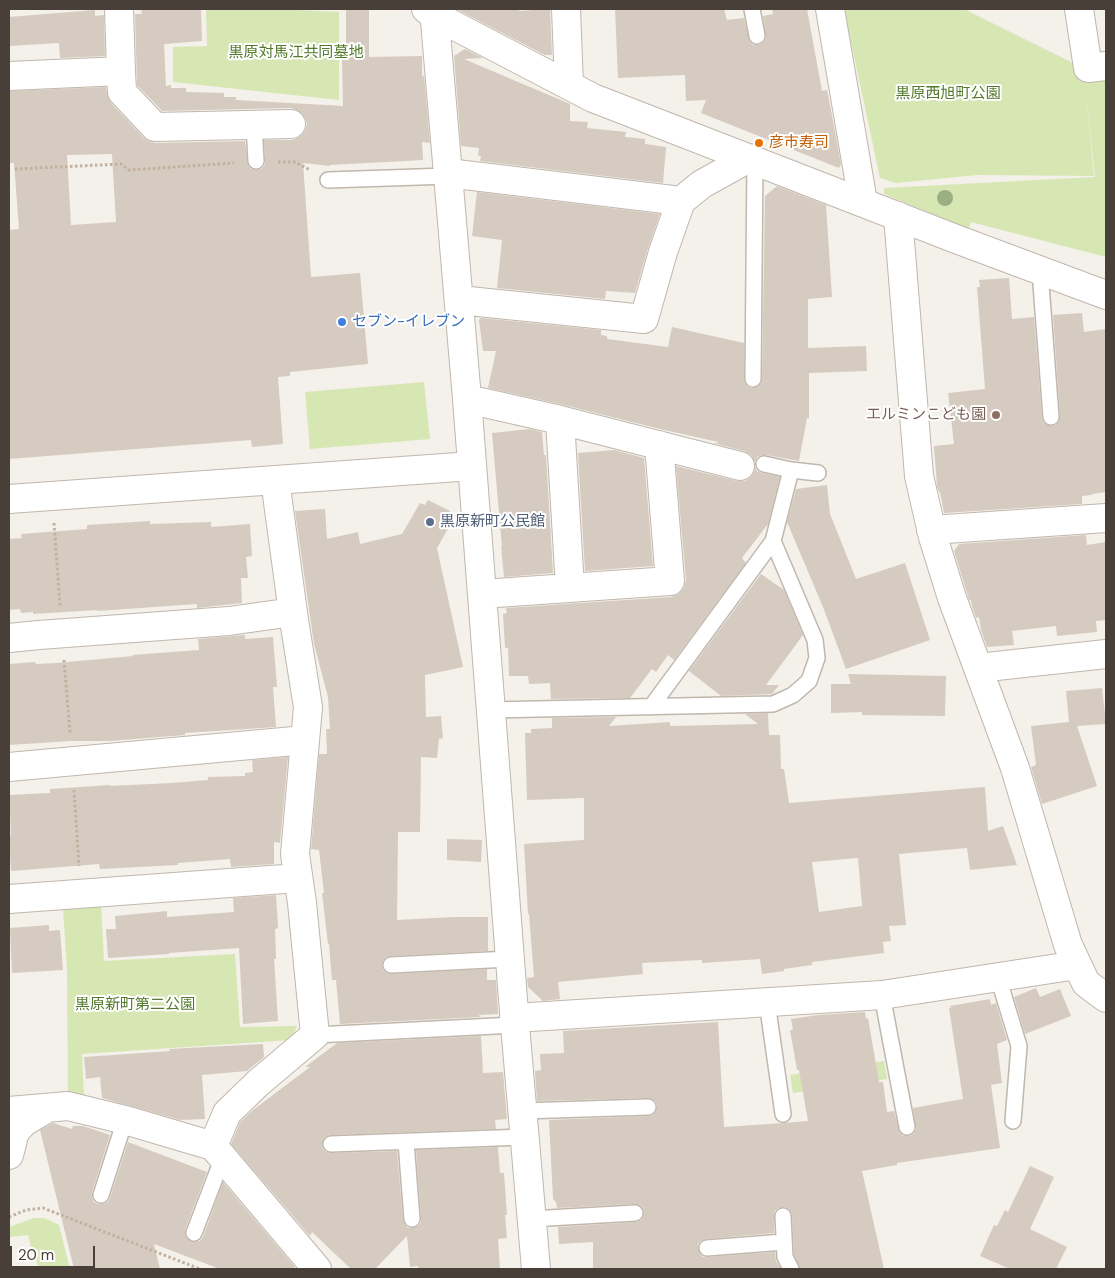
<!DOCTYPE html>
<meta charset="utf-8">
<style>
body{margin:0}
#map{position:relative;width:1115px;height:1278px;overflow:hidden;background:#f4f0ea;font-family:"DM Sans",sans-serif}
canvas{display:block}
.frame{position:absolute;inset:0;border:10px solid #484038;pointer-events:none}
.scale{position:absolute;left:10px;top:1246px;width:85px;height:22px;box-sizing:border-box;border:2px solid #484038;border-top:0;padding-left:6px;font-size:15px;line-height:18px;white-space:nowrap;color:#484038;-webkit-text-stroke:4px #fff;paint-order:stroke}
</style>
<div id="map">
<canvas width="1115" height="1278"></canvas>
<div class="frame"></div>
<div class="scale">20 m</div>
</div>
<script>
const ctx = document.querySelector('canvas').getContext('2d');
ctx.lineJoin = 'round';
function fillPath(path, color) { ctx.fillStyle = color; ctx.fill(path, 'evenodd'); }
function stroke(path, color, width, dash) { ctx.strokeStyle = color; ctx.lineWidth = width; ctx.lineCap = dash ? 'butt' : 'round'; ctx.setLineDash(dash || []); ctx.stroke(path); }
function write(font, color, halo, rows, align = 'center') {
  ctx.font = font + ' "DM Sans","Noto Sans JP",sans-serif'; ctx.lineWidth = 4; ctx.setLineDash([]); ctx.textBaseline = 'middle'; ctx.strokeStyle = halo; ctx.fillStyle = color; for (const [text, x, y, turn = 0] of rows) {
    ctx.save(); ctx.translate(x, y); ctx.rotate((+turn || 0) * Math.PI / 180); ctx.textAlign = isNaN(turn) ? turn : align; if (halo) ctx.strokeText(text, 0, 0); ctx.fillText(text, 0, 0); ctx.restore();
  }
}
const green = new Path2D(`
 M206,9h70l63,3v88l-166,-18v-35l34,-1z
 M844,9h120l111,55 31,14v179l-135,-35 -2,7 -85,-35v-6l211,-11 -9,-84 8,83 -117,-1 -81,8 -16,-5z
 M424,382l6,57 -120,10 -5,-57z
 M101,905l3,56 131,-7 5,73 57,-1 -6,14 -209,14 2,42 -16,-1 -1,-123 -4,-64z
 M884,1061l3,18 -94,14 -3,-18z
 M34,1218h10l15,7 11,44h-30l-7,-14 -5,-20 -19,2v-10z`);
const building = new Path2D(`
 M141,9h60l1,32 -38,3 2,42 5,-1v3h15v4l38,1v4h12v3l107,6 -1,-49h4v-48h23v48l53,-1v21l2,-2 6,68 -8,-1 1,18 -93,5v1l-27,-3 8,114 49,-4 8,91 -78,8v4l-12,1 5,67 -31,3 -1,-7 -242,19v-229l10,-1 -5,-66h-5v-72l97,-4 1,6 4,10 33,35 5,3 6,2 90,-2 3,25 3,3 5,1 5,-1 4,-4 -1,-25h28l7,-3 6,-6 2,-8 -3,-7 -5,-5 -8,-3 -129,3 -25,-26 -2,-71h7zM112,154l4,68 -45,3 -4,-70z
 M456,9h63v2l31,-2 2,46h-7z
 M615,9h109l3,11 17,-2 6,24 3,3h5l5,-2 3,-4 -3,-23 10,-2 -1,-5h35l15,82 5,-1 4,20 10,54 -2,4 -138,-55 5,-13 -20,1 -1,-26 -67,3z
 M95,10v6l9,-1 1,41 -45,2 -1,-15 -50,3v-29z
 M465,49l18,9 -19,1 106,45v17l18,1 -1,6 39,4 -1,5 20,2v5l21,3 -3,36 -183,-22 1,-5h-3l1,-8 -18,-2 -7,-90z
 M777,186l49,19 6,92 -24,2v49l58,-2 1,25 -58,2v45h-2l-8,43 -33,-6h-5l-4,2 -2,5 -4,-7 -7,-4 -31,-8h5v-1l-58,-13 -96,-24 -76,-17 8,-37h-13l-4,-31 2,-2 120,12v5l6,1v3l61,8 4,-20 72,16v36l1,4 3,4 4,1 6,-1 3,-4 1,-4 3,-183z
 M477,192l183,22 -12,34 -13,45 -29,-2 -1,8 -108,-11 5,-48 -30,-4z
 M1009,278l3,41 22,-2 8,101 1,4 4,3 4,1 5,-1 3,-4 1,-4 -7,-102 29,-2 2,19 22,-3v163l-14,2v1l-10,1v8l-138,9 -4,-21h-1l-2,-6 -3,-40 20,-2 -6,-51 37,-4 -8,-102h3l-1,-7z
 M530,429l12,3 2,23h2l7,118 -49,4 -3,-31 1,1 -10,-114z
 M614,450l30,8 9,108 -68,5 -7,-118z
 M676,466l61,15h8l6,-4 4,-7v-3l2,4 5,2 18,4 -12,47 -26,34 4,5 -72,97 -6,-5 -12,17 -4,-3 -22,29 -79,1 -1,-16 -21,1 -1,-8h-19l-1,-28h-3l-2,-34 4,-1 -1,-5 165,-11 7,-3 6,-6 2,-8z
 M827,485l3,29 26,65 49,-16 25,77 -84,29 -23,-62 -36,-85 9,-33z
 M428,500l22,11 -4,5 7,4 -16,28 26,119 -38,8 1,42 15,-1 2,22 -4,1 -2,19 -16,-1 -1,75h-22l-1,88 56,-3h35v34l-97,5 -5,1 -3,3 -1,6 1,4 3,3 5,1 96,-5v11h9l2,34 -19,1 1,2 -140,7 -4,-44h-4l-3,-36h-1l-6,-51h2l-5,-43 -8,-1 8,-95h8l-1,-25h4l-2,-32 -14,-53 -19,-133 30,-2 2,30 31,-7 2,12 42,-10 18,-31 5,2z
 M150,521v3l61,-2v5l39,-3 2,32 -6,1 2,21h-7l1,25 -45,5v-4l-100,7v-1l-64,4v-2l-12,1 -1,-4 -11,1v-71l13,-1 -1,-4 66,-5v-4z
 M1086,535l1,10 19,-3v78l-10,1 1,11 -40,4 -1,-10 -44,5 2,14 -27,2 -6,-17 -2,-13 -3,1 -4,-12 -1,-6h-2l-2,-7 -13,-42 5,-7z
 M761,574l23,16 19,45 -37,50h13l-7,9 -51,2 -32,-25z
 M245,635v4l28,-2 4,50h-4l3,40 -91,6v2l-75,6h-39l-62,4v-81l26,-2 1,2 21,-1 76,-7 -1,-1 67,-5 -1,-11z
 M848,674l98,2 -1,40 -83,-1v-3l-31,1v-29h20z
 M1102,688l4,36 -29,2 20,60 -55,18 -11,-37 5,-2 -5,-39 38,-4 -3,-31z
 M768,713l1,22h11l1,34h3l5,34 196,-16 3,44 15,-5 14,39 -47,5 -3,-22 -68,6 7,71 -17,1 2,15 -8,1 1,11 -72,9v3l-28,4v2l-22,3 -2,-15 -58,4v-3l-60,3 1,11 -85,8 2,17 -17,2 -15,-14 -1,-9 7,-1 -5,-63h-1l-4,-70 60,-4v-42l-57,2 -2,-67h6v-4l21,-1v-10l64,-1 -7,9 61,-4v4l88,-2 -13,-10zM858,858l4,48 -43,6 -7,-50z
 M288,757l-8,86 -6,-1v22l-43,3 -1,-8 -52,4v2l-78,4 -1,-5 -88,7 -2,-35 2,-1 -2,-40 41,-2v-4l60,-4v1l62,-3 36,-3v-3l37,-1v-3l8,-1 -1,-12z
 M447,839l35,1 -1,22 -34,-2z
 M276,895l2,33 -3,1 1,30h-2l4,62 -35,3 -4,-76 -70,5v1l-61,4 -2,-29h10l-1,-13 52,-5v6l67,-5 -1,-14z
 M49,925v6l11,-1 3,40 -51,3 -2,-45z
 M1036,988l4,9 20,-8 11,27 -46,18 -11,-37z
 M990,999l1,6 5,-2 11,37 -10,4 5,39 -11,2 9,63 -103,15v2l-35,6 22,98h-84l-6,-14 -2,-40 -1,-4 -3,-3 -5,-1 -5,1 -4,4v21l-68,6 -5,2 -3,3v4l2,6 3,3h5l67,-5 1,9 5,8h-188v-27l-34,2 -1,-17 78,-5 4,-1 3,-3 1,-6 -1,-4 -3,-3 -6,-1 -77,4 -1,-6 -3,-3 -4,-79 99,-4 5,-1 3,-4 1,-4 -1,-5 -4,-3 -4,-1 -111,3 -2,-30 6,-1 -1,-16 24,-1 -1,-22 155,-9 6,105 60,-4 24,-2 -9,-51h-2l-7,-40h3l-2,-11 27,-4 47,-3 1,7 2,-1 11,64h4l4,30 7,-1 6,22 3,3h5l5,-2 3,-4 -3,-22 50,-9 -14,-91h2l-1,-2z
 M481,1036l2,37 20,-1 4,47 -12,1 1,9 -165,6 -5,1 -3,3 -1,6 1,4 3,3 5,1 66,-2 6,69 2,5 3,3h4l6,-2 3,-3v-5l-5,-68 82,-3 2,26h4l3,42h-2l2,23 -9,1 2,30h-82v-3l-8,1 -3,-31 -32,33h-24l-39,-37 -2,4 -79,-92 9,-22 13,-12 57,-43h-5l32,-24z
 M263,1044l1,13 -17,14 -45,4 3,44 -25,1 -78,-22 -2,-21 -14,2 -2,-22 86,-6 -1,-2z
 M53,1123l19,6 1,-3h10l27,9 -18,57v5l2,5 4,2h5l5,-2 2,-4 18,-56 79,30 -22,58v5l2,4 4,3h4l5,-1 3,-4 20,-55 72,85 -2,2h-73l-66,-25 6,25h-86l-34,-139z
 M1030,1166l24,11 -24,52 37,18 -11,22h-46l-30,-13 14,-31 3,1 8,-16 3,2z`);
const path = new Path2D(`
 M278,162h17l15,8
 M15,169l106,-5 8,6 105,-7
 M54,523l6,83
 M64,660l6,73
 M74,790l5,76
 M9,1217l17,-7 17,-2 157,61`);
const service = new Path2D(`
 M752,9l5,27
 M254,125l2,36
 M328,180l120,-4
 M1040,271l11,146
 M753,379l2,-219
 M764,464l27,6 27,3
 M651,707l122,-166 18,-71
 M491,710l282,-6 20,-9 16,-14 8,-23 -2,-18 -42,-99
 M391,965l118,-6
 M998,977l21,69 -6,75
 M882,995l25,132
 M767,1002l16,112
 M315,1035l200,-10
 M522,1111l126,-4
 M406,1142l6,77
 M331,1144l193,-7
 M101,1195l24,-75
 M783,1216l2,41 6,12
 M531,1219l104,-6
 M194,1233l29,-76
 M707,1248l77,-6`);
const minor = new Path2D(`
 M119,9l2,62
 M426,9l8,6 159,83 363,141 150,56
 M434,9l33,390 48,626 21,244
 M566,9l3,76
 M830,9l33,193
 M1079,9l9,59 18,-2
 M9,76l112,-5 1,21 33,35 136,-3
 M448,173l233,28
 M898,216l21,260 14,61 19,61 63,170 53,177 18,38 20,15
 M459,300l185,19 19,-67 18,-51 21,-17 47,-26
 M467,399l93,21 180,46
 M560,420l10,168
 M9,499l463,-33
 M931,530l175,-12
 M482,594l188,-13 -11,-136
 M9,638l30,-3 190,-14 64,-9
 M978,668l128,-14
 M9,767l296,-27
 M9,899l289,-21
 M514,1018l368,-23 195,-30
 M9,1111l59,-5 57,14 88,26 104,123
 M213,1146l14,-33 31,-30 57,-48 -13,-132 -7,-49 13,-147 -14,-87 -19,-140
 M9,1155l6,-23 9,-10 22,-13`);
const trees = [
 [945,198]
];
const markers = [
 [759,143,5,"#e8710a"],
 [342,322,5,"#3f7fe0"],
 [996,415,5,"#8d6e63"],
 [430,522,5,"#5c6f8a"]
];
const parkNames = [
 ["黒原対馬江共同墓地",296,53],
 ["黒原西旭町公園",948,94],
 ["黒原新町第二公園",135,1005]
];
const foodNames = [
 ["彦市寿司",769,143]
];
const shopNames = [
 ["セブン-イレブン",352,322]
];
const educationNames = [
 ["エルミンこども園",986,415]
];
const serviceNames = [
 ["黒原新町公民館",440,522]
];
fillPath(green, '#d6e7b4');
fillPath(building, '#d6cbc0');
stroke(service, '#c0b7ad', 18);
stroke(minor, '#c0b7ad', 30);
stroke(path, '#c1b19e', 3, [2.5, 2.5]);
stroke(service, '#fff', 15);
stroke(minor, '#fff', 28);
ctx.fillStyle = '#9baf82';
for (const [x, y] of trees) { ctx.beginPath(); ctx.arc(x, y, 8, 0, 2 * Math.PI); ctx.fill(); }
for (const [x, y, r, color] of markers) { const dot = new Path2D(); dot.arc(x, y, r, 0, 2 * Math.PI); ctx.fillStyle = color; ctx.fill(dot); stroke(dot, '#fff', 2); }
write('15px', '#52792c', '#fff', parkNames);
write('15px', '#c56008', '#fff', foodNames, 'left');
write('15px', '#366cbe', '#fff', shopNames, 'left');
write('15px', '#785e54', '#fff', educationNames, 'right');
write('15px', '#4e5e75', '#fff', serviceNames, 'left');
</script>
